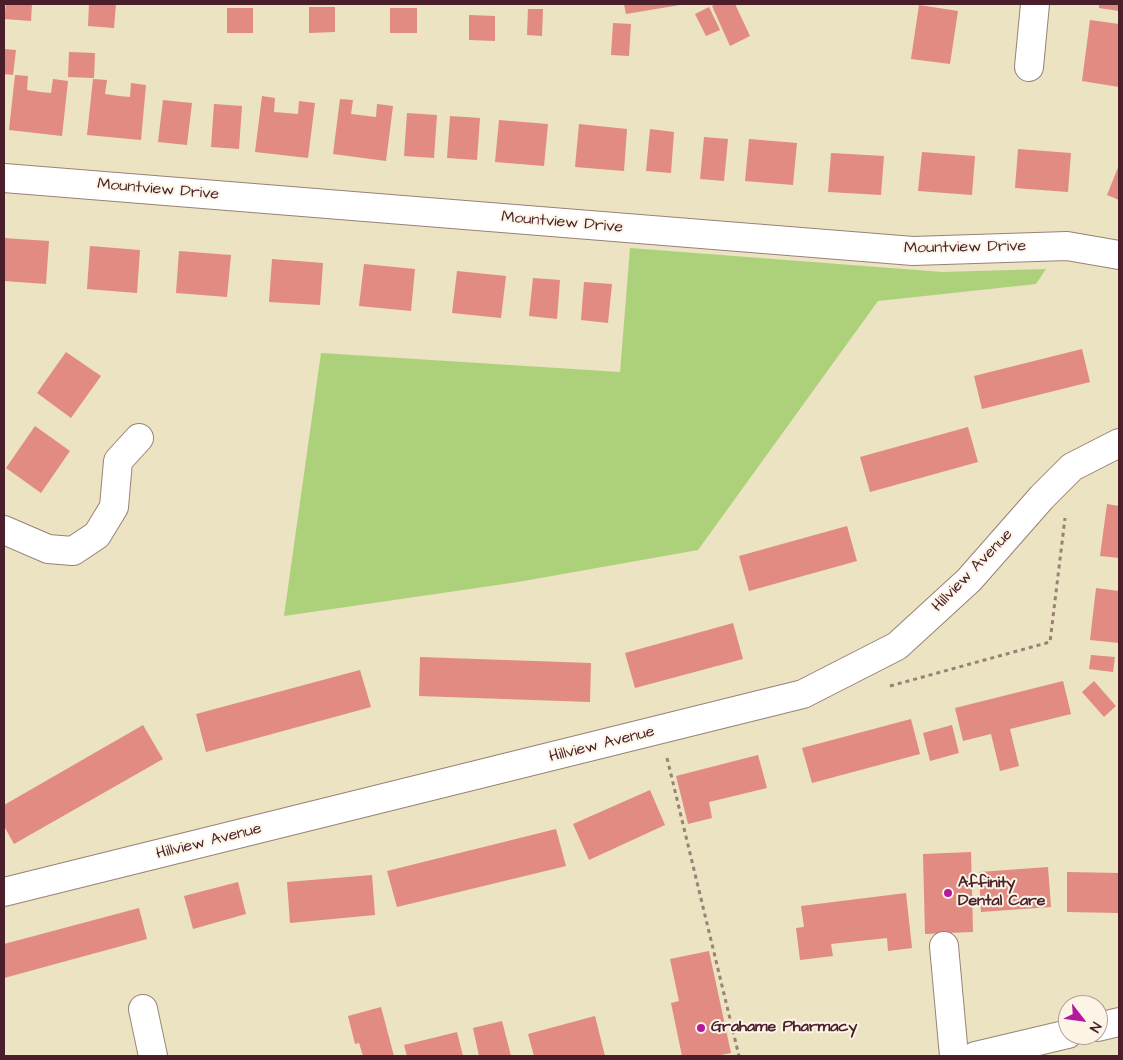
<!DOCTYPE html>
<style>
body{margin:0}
#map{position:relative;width:1123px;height:1060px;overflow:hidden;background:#ebe3c1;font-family:"Architects Daughter",sans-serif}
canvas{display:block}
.frame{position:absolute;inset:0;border:5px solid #4a1f2b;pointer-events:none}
.north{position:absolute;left:1058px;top:995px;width:50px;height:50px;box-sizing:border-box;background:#fcf5e5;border:1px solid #b59f9b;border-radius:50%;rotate:120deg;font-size:14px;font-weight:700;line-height:20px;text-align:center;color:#4a1f2b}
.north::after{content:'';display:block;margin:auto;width:18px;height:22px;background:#b5179e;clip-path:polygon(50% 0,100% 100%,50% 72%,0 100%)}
</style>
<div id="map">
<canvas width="1123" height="1060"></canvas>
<div class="frame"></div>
<div class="north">N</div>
</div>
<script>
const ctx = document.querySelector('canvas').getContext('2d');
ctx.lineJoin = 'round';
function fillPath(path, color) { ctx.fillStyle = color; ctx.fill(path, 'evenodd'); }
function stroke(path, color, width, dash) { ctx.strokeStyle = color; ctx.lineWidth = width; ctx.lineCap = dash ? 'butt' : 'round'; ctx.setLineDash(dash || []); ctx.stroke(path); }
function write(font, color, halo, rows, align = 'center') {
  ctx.font = font + ' "Architects Daughter",sans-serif'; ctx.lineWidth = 4; ctx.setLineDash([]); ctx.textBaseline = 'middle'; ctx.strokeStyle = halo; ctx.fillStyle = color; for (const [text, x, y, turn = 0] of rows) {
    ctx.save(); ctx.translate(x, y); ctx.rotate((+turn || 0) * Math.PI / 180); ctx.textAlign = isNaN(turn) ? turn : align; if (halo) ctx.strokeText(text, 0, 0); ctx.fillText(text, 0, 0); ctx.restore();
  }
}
const green = new Path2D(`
 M630,248l312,24 104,-3 -10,15 -158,17 -180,249 -180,32 -234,34 37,-263 299,19z`);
const building = new Path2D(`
 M6,4h26l-1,17 -27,-2z
 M89,4h27l-2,24 -26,-2z
 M624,4h56v1l-54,9z
 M716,4h19l15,32 -20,10 -18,-40z
 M1099,4h20v7l-20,-3z
 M919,5l39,6 -8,53 -39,-5z
 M309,7h26v25l-26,1z
 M709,7l11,23 -14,6 -11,-22z
 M227,8h26v25h-26z
 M390,8h27v25h-27z
 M528,9h15l-1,27 -15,-1z
 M469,15l26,1v25l-26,-1z
 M1090,20l29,4v63l-37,-6z
 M613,23l18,1 -2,32 -18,-1z
 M4,49l12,1 -3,25 -9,-1z
 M69,52l26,1 -1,25 -26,-1z
 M15,75l13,1 -1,14 13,2 11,1 2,-14 15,2 -6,55 -53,-6z
 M93,79l14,1 -2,14 14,2 11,1 1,-14 15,2 -5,55 -54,-5z
 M262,96l13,2 -1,14 24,2 1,-13 16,2 -7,55 -53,-6z
 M340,99l13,1 -2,14 25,3 1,-13 16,2 -7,55 -53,-7z
 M163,100l29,3 -5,42 -29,-3z
 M214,104l28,2 -3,43 -28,-2z
 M407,113l30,2 -3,43 -30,-2z
 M450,116l30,2 -3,42 -30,-2z
 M499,120l49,4 -4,42 -49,-4z
 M579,124l48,5 -3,42 -49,-4z
 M650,129l24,3 -3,41 -25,-2z
 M704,137l24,2 -4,42 -24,-2z
 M749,139l48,4 -4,42 -48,-4z
 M1018,149l53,4 -3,39 -53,-4z
 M922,152l53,4 -3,39 -54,-4z
 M831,153l53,3 -3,39 -53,-3z
 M1119,165v35l-12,-5z
 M4,238l45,3 -3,43 -42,-3z
 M90,246l50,4 -3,43 -50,-4z
 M179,251l52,4 -4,42 -51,-4z
 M272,259l51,4 -3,42 -51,-3z
 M364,264l51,5 -4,42 -52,-5z
 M457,271l49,5 -5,42 -49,-5z
 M533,278l27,2 -3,39 -28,-3z
 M584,282l28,2 -4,39 -27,-3z
 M1082,349l8,33 -108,27 -8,-33z
 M66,352l35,24 -30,42 -34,-25z
 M35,426l35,25 -29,42 -35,-25z
 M968,427l10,35 -108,30 -10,-35z
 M1107,504l12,2v52l-19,-2z
 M847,526l10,35 -108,30 -10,-35z
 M1096,588l23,3v52l-29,-3z
 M733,623l10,36 -108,29 -10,-35z
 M1091,655l24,2 -2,15 -24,-3z
 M420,657l171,6 -1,39 -171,-6z
 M360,670l11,37 -165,45 -10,-38z
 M1063,681l8,33 -61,15 9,37 -19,5 -9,-37 -28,7 -8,-33z
 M1094,681l22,25 -12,11 -22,-25z
 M911,719l9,35 -108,29 -10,-35z
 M143,725l20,34 -149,85 -10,-18v-21z
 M952,725l7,28 -29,8 -7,-28z
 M758,755l9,33 -58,14 3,16 -24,6 -12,-48z
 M650,790l15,35 -76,35 -16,-36z
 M556,829l10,37 -169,41 -10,-36z
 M971,852l2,80 -48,2 -2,-80z
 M1048,867l3,40 -70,5 -2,-40z
 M1067,872l52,1v40l-52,-1z
 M372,875l3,40 -85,8 -3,-41z
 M238,882l8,32 -53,15 -9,-33z
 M906,893l6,55 -24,3 -1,-13 -56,6 2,12 -33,4 -4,-32 8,-1 -3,-21z
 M139,908l8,31 -143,39v-34z
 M709,951l22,102 -16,3h-33l-11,-53 8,-2 -9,-42z
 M381,1007l13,49h-31l-4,-13 -4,1 -7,-28z
 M595,1016l10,40h-71l-6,-22z
 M502,1021l9,35h-32l-6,-28z
 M457,1032l6,24h-56l-3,-11z`);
const path = new Path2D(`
 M890,686l160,-44 15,-124
 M667,758l72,298`);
const minor = new Path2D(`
 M1029,67l6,-63
 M4,178l909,73 154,-5 52,9
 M4,530l44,19 25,2 24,-16 17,-28 4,-46 21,-23
 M4,892l799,-198 94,-48 72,-66 73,-83 30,-30 47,-24
 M944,946l10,110
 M143,1009l10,47
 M1098,1027l21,-5
 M975,1056l93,-22`);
const markers = [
 [948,893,5,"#b5179e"],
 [701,1028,5,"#b5179e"]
];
const streetNames = [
 ["Mountview Drive",158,190,5],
 ["Mountview Drive",562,223,5],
 ["Mountview Drive",965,248,-1],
 ["Hillview Avenue",973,571,-46],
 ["Hillview Avenue",602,745,-14],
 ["Hillview Avenue",209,842,-14]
];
const poiNames = [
 ["Affinity",958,884],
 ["Dental Care",958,902],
 ["Grahame Pharmacy",711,1028]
];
fillPath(green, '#add17a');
fillPath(building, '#e18b83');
stroke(minor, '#9a8176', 30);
stroke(path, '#9a8176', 3, [4, 4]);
stroke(minor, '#fff', 28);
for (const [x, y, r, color] of markers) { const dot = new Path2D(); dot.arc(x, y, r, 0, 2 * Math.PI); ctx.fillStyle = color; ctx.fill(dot); stroke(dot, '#fcf5e5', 2); }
write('16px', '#4a1f2b', '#fcf5e5', streetNames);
write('bold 16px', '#4a1f2b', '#fcf5e5', poiNames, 'left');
</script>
